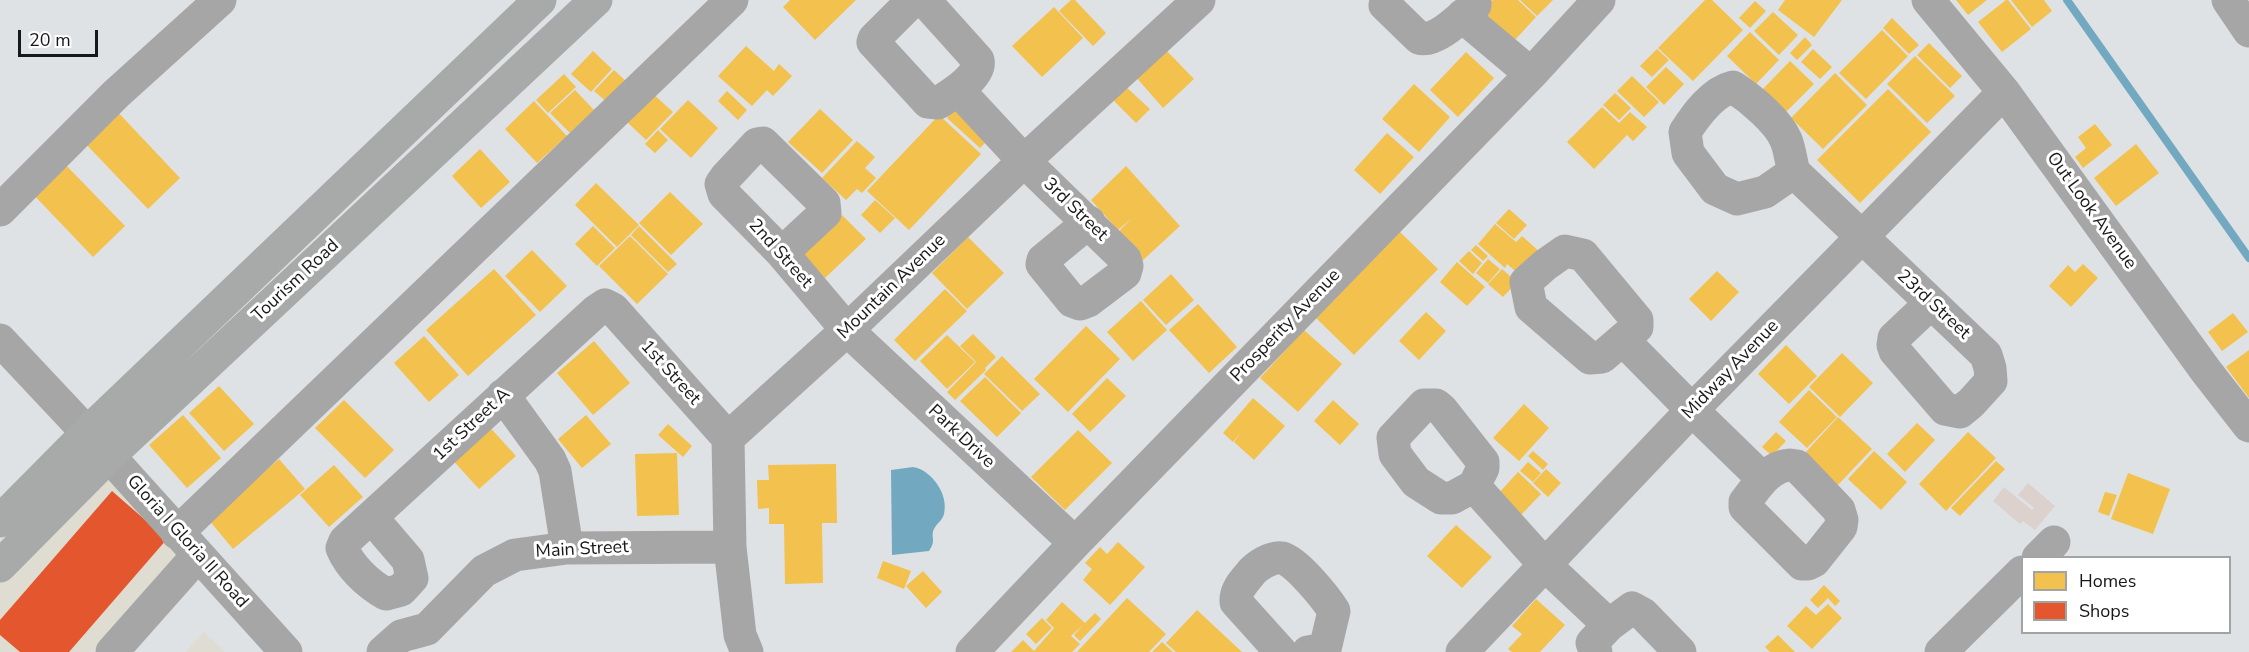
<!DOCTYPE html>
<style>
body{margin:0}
#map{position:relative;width:2249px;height:652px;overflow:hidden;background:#dfe2e5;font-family:"Nunito Sans",sans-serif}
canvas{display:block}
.legend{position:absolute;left:2021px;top:556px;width:210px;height:78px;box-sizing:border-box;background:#fff;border:2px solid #a2a3a3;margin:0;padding:8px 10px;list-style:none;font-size:18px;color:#16181a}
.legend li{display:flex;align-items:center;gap:12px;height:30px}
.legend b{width:30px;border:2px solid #a2a3a3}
.scale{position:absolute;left:18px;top:30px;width:80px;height:27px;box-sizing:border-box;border:3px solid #16181a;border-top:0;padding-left:8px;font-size:18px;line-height:21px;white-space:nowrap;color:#16181a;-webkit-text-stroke:4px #fff;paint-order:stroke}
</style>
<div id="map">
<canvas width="2249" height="652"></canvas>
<ul class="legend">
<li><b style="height:16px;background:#f2c14e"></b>Homes</li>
<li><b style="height:16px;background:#e4572e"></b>Shops</li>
</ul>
<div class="scale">20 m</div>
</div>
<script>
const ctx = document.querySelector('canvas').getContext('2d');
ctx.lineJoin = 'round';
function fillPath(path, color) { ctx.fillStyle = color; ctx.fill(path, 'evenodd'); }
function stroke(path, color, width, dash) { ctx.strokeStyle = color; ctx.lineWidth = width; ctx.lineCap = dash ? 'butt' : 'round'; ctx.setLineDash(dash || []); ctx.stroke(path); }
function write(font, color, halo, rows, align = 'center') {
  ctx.font = font + ' "Nunito Sans",sans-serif'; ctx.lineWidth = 6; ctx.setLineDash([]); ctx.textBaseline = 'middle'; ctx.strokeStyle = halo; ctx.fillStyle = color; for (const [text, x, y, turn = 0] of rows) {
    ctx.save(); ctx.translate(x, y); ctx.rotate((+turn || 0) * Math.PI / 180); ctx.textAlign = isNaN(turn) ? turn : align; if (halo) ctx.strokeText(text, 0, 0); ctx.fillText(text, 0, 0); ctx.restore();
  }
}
const commercial = new Path2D(`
 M93,445l100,99 -100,108h-93v-111z
 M204,632l21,20h-40z`);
const water = new Path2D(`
 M913,467c19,3 36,28 31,47 -2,7 -7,9 -10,15 -4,8 3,11 -5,22l-37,4 -1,-85z`);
const homes = new Path2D(`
 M790,0h66l-41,40 -32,-33z
 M1071,0h4l31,33 -13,13 -34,-35z
 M1493,0h25l18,17 -22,24 -32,-30z
 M1520,0h33l-16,16z
 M1705,0h7l31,30 -50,51 -35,-33z
 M1785,0h57l-28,37 -36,-27z
 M1956,0h31l-19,15z
 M2006,0h2l23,29 -29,23 -24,-30z
 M2011,0h33l8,11 -20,16z
 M1755,1l11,10 -16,17 -11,-10z
 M1054,7l29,31 -41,39 -30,-31z
 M1773,12l25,23 -19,20 -25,-24z
 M1892,18l27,27 -10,9 -26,-26z
 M1882,30l26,26 -42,43 -27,-26z
 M1750,32l29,28 -23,24 -29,-28z
 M1805,37l7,8 -15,15 -7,-7z
 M1929,43l33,33 -12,12 -33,-33z
 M746,46l28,25 5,-7 13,12 -19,20 -6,-6 -15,16 -34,-30z
 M1165,49l29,30 -31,29 -28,-32z
 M1657,49l12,11 -17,17 -12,-11z
 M1813,49l19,18 -12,12 -19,-17z
 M593,51l19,18 -21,23 -20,-18z
 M1466,52l28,26 -36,39 -28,-27z
 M1915,56l40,40 -28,27 -40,-39z
 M1790,61l24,23 -29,29 -23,-23z
 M1666,67l18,17 -20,21 -18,-18z
 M614,70l13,12 -19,21 -14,-12z
 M1835,73l32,32 -44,44 -32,-31z
 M564,74l12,13 -28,26 -12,-13z
 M1632,76l27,26 -15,15 -27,-26z
 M1414,84l36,33 -31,35 -37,-33z
 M1125,86l25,23 -14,14 -26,-26z
 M1888,89l43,43 -71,71 -43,-43z
 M575,90l19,20 -24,23 -20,-20z
 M727,91l20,19 -9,10 -20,-19z
 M651,92l22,20 -27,28 -21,-20z
 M1615,93l16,15 -12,12 -16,-15z
 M688,100l30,28 -27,30 -31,-29z
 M534,101l33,35 -30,27 -32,-34z
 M1602,107l17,16 11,-11 17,15 -14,14 -6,-6 -33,34 -27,-27z
 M114,108l66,70 -32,31 -67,-70z
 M820,109l33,31 -31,33 -34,-31z
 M955,109l33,31 -8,8 -33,-30z
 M939,115l42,39 -72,76 -42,-39z
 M2095,124l17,21 -29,23 -8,-11 11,-9 -8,-11z
 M658,130l10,10 -13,13 -10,-9z
 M1387,133l27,24 -34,37 -26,-24z
 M857,141l18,16 -10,11 11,10 -14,15 -5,-4 -11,11 -24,-22z
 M2136,144l23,29 -43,33 -22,-28z
 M480,149l30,33 -29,26 -29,-32z
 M60,159l65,67 -32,31 -65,-68z
 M1126,166l54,60 -38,35 -26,-27 16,-16 -14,12 -27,-30z
 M596,183l43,42 -22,22 -42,-42z
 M670,192l33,32 -32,31 -32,-32z
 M875,200l20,18 -15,15 -19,-18z
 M1509,209l18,16 -13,14 -18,-16z
 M842,215l24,24 -41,39 -23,-24z
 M1495,224l21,18 6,-6 19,17 -20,23 -14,-12 -2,4 -27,-24z
 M593,226l22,22 -18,18 -22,-22z
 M639,226l38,38 -9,8 -37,-37z
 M1400,232l38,37 -84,86 -38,-37z
 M630,236l38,38 -31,30 -38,-38z
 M968,237l36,36 -37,36 -35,-36z
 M1476,245l12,11 -5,5 -12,-11z
 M532,250l35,36 -27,26 -35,-36z
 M1469,251l13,12 -9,11 -14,-13z
 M1488,259l12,10 -12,14 -12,-10z
 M1457,262l28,25 -18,19 -27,-24z
 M2083,264l15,14 -27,29 -22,-21 19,-21 7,7z
 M494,269l42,46 -68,61 -42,-46z
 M1502,269l15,13 -14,15 -15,-13z
 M1717,271l22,21 -28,29 -22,-22z
 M1171,274l23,26 -28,25 -23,-25z
 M945,289l22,22 -52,50 -21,-21z
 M1141,301l26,29 -34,31 -26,-29z
 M1198,304l39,43 -28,26 -40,-43z
 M1426,312l20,19 -27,29 -20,-19z
 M2233,313l15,19 -26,19 -14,-19z
 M1086,326l34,33 -52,53 -34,-33z
 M1304,330l38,34 -44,48 -38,-34z
 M973,334l23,23 -11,11 1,2 -31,30 -8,-8 29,-30 -16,-16z
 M947,335l28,27 -28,27 -27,-28z
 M424,336l35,39 -30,27 -35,-39z
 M594,341l36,42 -37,32 -36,-42z
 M1786,345l31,31 -28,28 -31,-30z
 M2249,350v48l-23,-31z
 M1842,353l31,30 -33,34 -31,-30z
 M1002,356l38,38 -18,17 -38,-37z
 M985,377l36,36 -24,24 -37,-36z
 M1107,378l19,18 -36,36 -18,-18z
 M219,386l35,38 -30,27 -35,-38z
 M1809,390l28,27 -30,31 -28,-26z
 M1253,398l32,28 -31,34 -20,-18 8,-11 -9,11 -10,-9z
 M344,400l50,50 -29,28 -50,-50z
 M1333,400l26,24 -19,21 -26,-24z
 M1524,404l25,24 -30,33 -26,-23z
 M183,415l38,43 -34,30 -38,-43z
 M586,415l25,29 -29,24 -24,-29z
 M1838,417l34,32 -35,37 -33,-32z
 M485,422l31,34 -37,33 -31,-34z
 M1917,423l18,17 -30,32 -18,-18z
 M668,424l24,22 -9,11 -25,-22z
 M1078,430l34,33 -47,47 -34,-33z
 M1776,432l10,9 -14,15 -10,-9z
 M1968,432l28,26 -50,53 -27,-27z
 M1533,451l15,13 -5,6 -15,-14z
 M1874,451l33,31 -26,28 -33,-31z
 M677,453l2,62 -42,1 -2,-62z
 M279,459l26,30 -72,60 -25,-30z
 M1996,461l9,8 -45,47 -9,-8z
 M1528,462l13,11 -8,9 -13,-11z
 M836,464l1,59h-15l1,60 -38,1 -1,-60h-15v-16l-11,1 -1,-29h12l-1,-15z
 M334,465l29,32 -34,30 -29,-32z
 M1546,469l15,14 -13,14 -15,-14z
 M1518,472l23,22 -20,21 -23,-21z
 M2128,473l42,16 -17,45 -42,-15z
 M2105,492l12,3 -8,21 -11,-4z
 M1456,525l36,32 -30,31 -35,-32z
 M1118,542l27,25 -35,38 -27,-25 9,-11 -7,-6 15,-16 7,7z
 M883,561l28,10 -7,18 -27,-11z
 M923,571l19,21 -16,16 -20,-22z
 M1824,585l16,16 -5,5 -7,-8 -10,10 -8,-8z
 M1127,598l39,36 -17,18h-72z
 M1536,599l29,26 -25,27h-28l-4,-3 14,-15 -10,-8z
 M1062,602l23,21 10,-10 6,6 -21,22 -6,-6 9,-10 -12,11 9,8 -8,8h-61l12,-12 11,11 20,-23 -8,-8z
 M1828,604l14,14 -30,31 -25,-23 19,-20 10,9z
 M1197,610l45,42h-66l-10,-9z
 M1042,618l10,10 -16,16 -10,-10z
 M1778,635l17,17h-25l-5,-5z
 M1162,642l11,10h-21z`);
const shops = new Path2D(`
 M112,491l55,48 -98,113h-49l-20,-17v-15z`);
const stream = new Path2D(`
 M2067,0l182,258`);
const building = new Path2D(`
 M2028,483l27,23 -20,24 -12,-9 -3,3 -27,-23 11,-14 28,23 2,-2 -16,-13z`);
const minor = new Path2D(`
 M913,0l-39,39 -1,3 55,60 10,1c12,-8 44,-27 40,-43l-54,-60
 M1386,0l-1,5 34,33c16,6 43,-22 56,-33v-5
 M1928,0l76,92 202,279 43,55
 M2228,0l21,31
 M1462,16l69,58
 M958,90l66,71 101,98 2,7 -2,7 -37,28 -8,3 -8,-3 -30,-37 1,-4 46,-38
 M1794,172l-29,20 -28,7 -22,-10 -27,-36 -3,-21c11,-17 27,-40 48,-45 17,11 45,34 53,53 4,10 5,22 8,32l192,183 4,13 1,13 -20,22 -11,9 -15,-3 -50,-58 -2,-6 1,-7 36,-34
 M0,210l116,-116 104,-94
 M1565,251l18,4 54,65v7l-35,30 -12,1 -59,-51 -5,-25 19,-17z
 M782,253l43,-40 -1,-10 -61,-60 -6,1 -31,33 -5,7 3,10 58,59 65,77 228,213
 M0,340l109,116 177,196
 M1624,341l68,69 71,69
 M503,395l47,65 5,11 12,77
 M1424,405h12l6,5 41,52v6l-9,18 -22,12h-11l-25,-16 -21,-28 -2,-16z
 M1790,465l7,1 42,44 3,10 -1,7 -27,34 -6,3h-6l-57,-57v-5c11,-14 24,-36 45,-37z
 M1474,486l70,78 65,61
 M372,518l36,42 4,18 -11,12 -15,4c-18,-10 -36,-27 -44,-46l3,-7 251,-230 9,-6 8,4 115,129
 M177,533l555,-533
 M2038,558l16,-16
 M427,629l57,-58 31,-16 52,-7 163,-1
 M112,652l86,-97
 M383,652l18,-16 26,-7
 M747,652l-7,-17 -10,-88 -2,-109 119,-108 177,-169 175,-161
 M972,652l103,-109 456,-469 68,-74
 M1281,652l-45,-50c-1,-11 7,-20 14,-28 6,-8 22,-18 32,-16 15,4 44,40 52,53l-9,38 -17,3
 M1462,652l230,-242 312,-318
 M1596,652l-4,-9 17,-18 23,-17 11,6 37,38
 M1941,652l81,-80`);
const major = new Path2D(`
 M0,521l87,-88 453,-433
 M0,566l109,-110 487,-456`);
const streetNames = [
 ["3rd Street",1075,210,44],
 ["Out Look Avenue",2091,211,54],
 ["2nd Street",780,254,48],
 ["Tourism Road",296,281,-43],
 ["Mountain Avenue",892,287,-44],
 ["23rd Street",1933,305,43],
 ["Prosperity Avenue",1286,326,-46],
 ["Midway Avenue",1731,370,-46],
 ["1st Street",670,373,48],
 ["1st Street A",472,425,-43],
 ["Park Drive",961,437,43],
 ["Gloria I Gloria II Road",187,542,48],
 ["Main Street",582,550,-3]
];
fillPath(commercial, '#dfdcd1');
fillPath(water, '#72a9c1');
fillPath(homes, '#f2c14e');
fillPath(shops, '#e4572e');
stroke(stream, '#72a9c1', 8);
fillPath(building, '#ddd1cd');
stroke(minor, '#a7a6a7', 33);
stroke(major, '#a8aaaa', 33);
write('18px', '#16181a', '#fff', streetNames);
</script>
